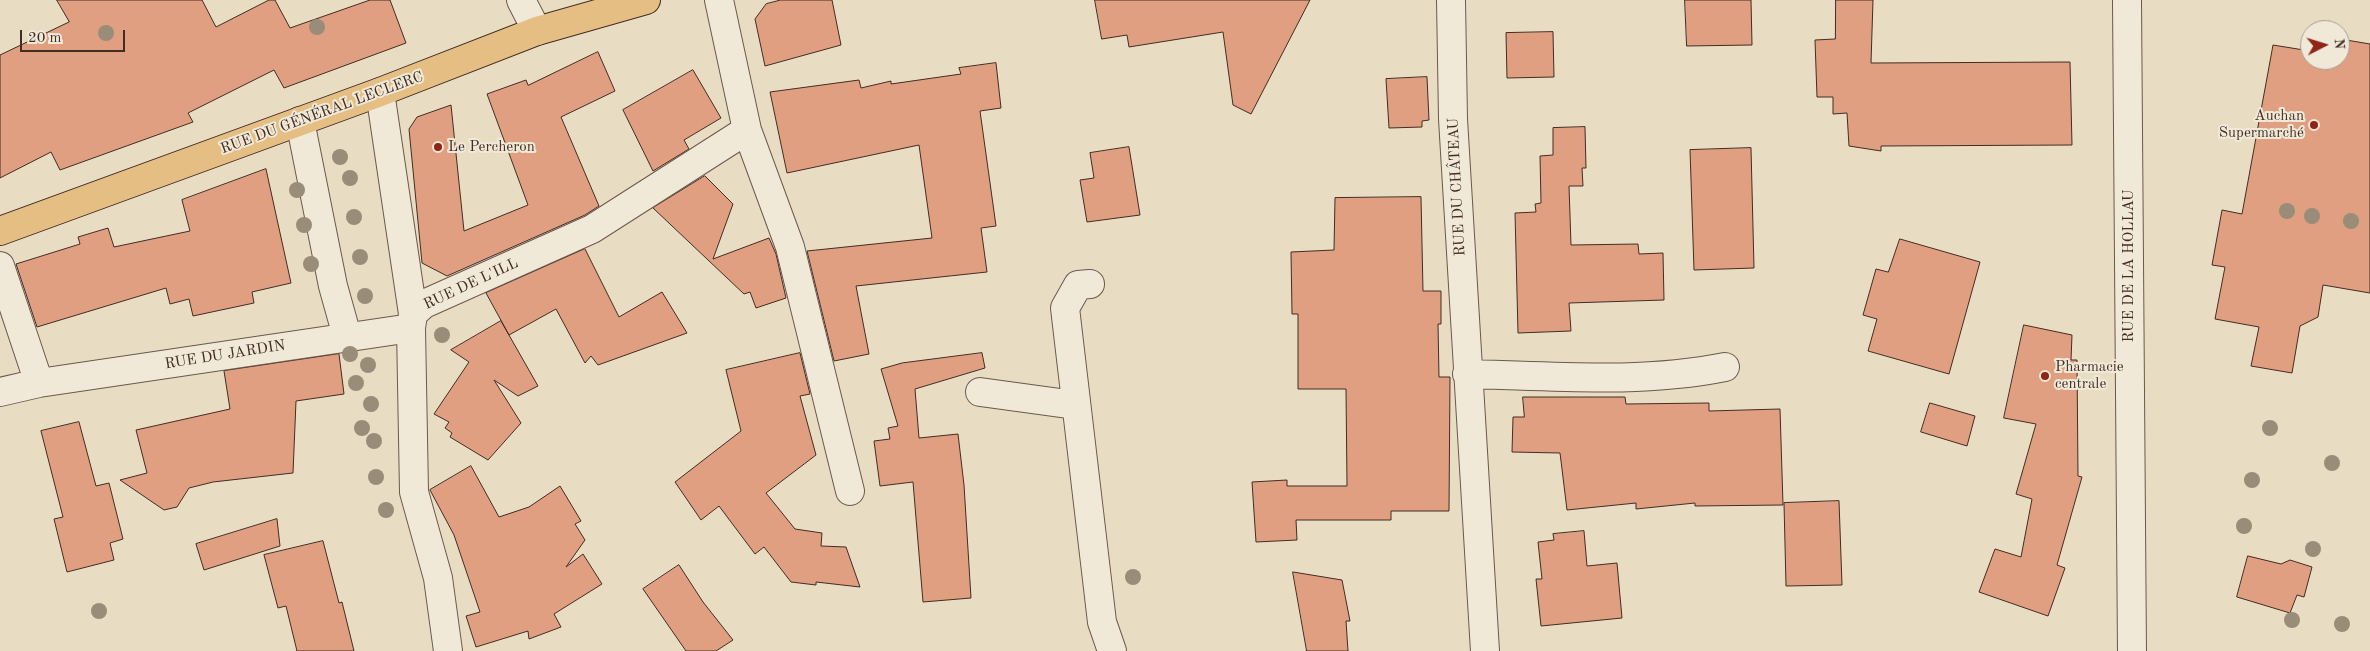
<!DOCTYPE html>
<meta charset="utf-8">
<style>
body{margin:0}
#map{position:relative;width:2370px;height:651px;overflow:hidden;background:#e8ddc3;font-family:"Old Standard TT",serif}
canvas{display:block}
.north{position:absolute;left:2300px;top:20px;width:50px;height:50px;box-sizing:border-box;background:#f0e9d8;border:1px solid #aa9d90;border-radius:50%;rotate:85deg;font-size:14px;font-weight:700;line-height:20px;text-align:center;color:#422c24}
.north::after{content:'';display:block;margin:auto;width:18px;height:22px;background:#8f2418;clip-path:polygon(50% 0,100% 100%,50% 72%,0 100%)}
.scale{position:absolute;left:20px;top:30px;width:105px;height:22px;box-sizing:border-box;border:2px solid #422c24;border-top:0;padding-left:6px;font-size:15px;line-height:18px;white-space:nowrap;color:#422c24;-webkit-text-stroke:4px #f0e9d8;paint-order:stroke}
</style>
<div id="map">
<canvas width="2370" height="651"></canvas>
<div class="north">N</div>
<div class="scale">20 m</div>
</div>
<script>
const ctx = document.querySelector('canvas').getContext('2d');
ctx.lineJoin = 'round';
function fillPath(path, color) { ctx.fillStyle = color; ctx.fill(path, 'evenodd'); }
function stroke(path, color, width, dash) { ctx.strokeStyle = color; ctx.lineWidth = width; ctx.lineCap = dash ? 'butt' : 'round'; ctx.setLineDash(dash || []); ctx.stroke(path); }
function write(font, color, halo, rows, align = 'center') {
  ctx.font = font + ' "Old Standard TT",serif'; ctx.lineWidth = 4; ctx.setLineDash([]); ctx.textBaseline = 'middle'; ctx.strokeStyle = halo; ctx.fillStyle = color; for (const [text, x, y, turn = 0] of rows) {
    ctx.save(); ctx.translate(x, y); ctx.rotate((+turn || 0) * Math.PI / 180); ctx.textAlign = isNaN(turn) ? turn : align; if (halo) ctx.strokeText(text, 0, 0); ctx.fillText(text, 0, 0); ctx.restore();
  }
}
const building = new Path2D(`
 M57,0h145l14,27 53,-27h6l15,28 80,-28h20l16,43 -122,45 -10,-18 -86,43 5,9 -133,48 -9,-18 -51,26v-123l69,-33z
 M781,0h51l9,45 -76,21 -10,-47 11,-15z
 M1095,0h215l-59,114 -18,-9 -10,-73 -94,15 -2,-12 -25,4z
 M1685,0h66l1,45 -65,1z
 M1836,0h37l-2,63 199,-1 2,83 -191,1v5l-32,-5 -2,-33 -14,1v-17h-16l-2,-57 20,-1z
 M1553,32l1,45 -47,1 -1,-45z
 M2340,39l30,5v249l-47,-8 -5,32 -18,9 -8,47 -41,-7 8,-39 -44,-8 10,-52 -13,-2 10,-55 20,4 31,-169 37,6v9h30z
 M598,52l17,39 -54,26 38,89 -14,9 -138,61 -25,-13 -13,-134 8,-12 34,-12 13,126 64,-26 -41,-111 39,-14 2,5z
 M996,63l5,45 -21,3 16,115 -15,2 6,44 -131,14 13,68 -35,7 -27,-110 125,-13 -13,-93 -132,28 -17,-81 89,-12 2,8 30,-7v3l70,-10 -2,-6z
 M693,70l28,48 -37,22 5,9 -36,22 -30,-61z
 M1427,77l2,43 -7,1v6l-33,1 -3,-49z
 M1585,127l1,41h-4l1,18h-14l2,59 67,-1 1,10 24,-1 1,47 -95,3 2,28 -53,2 -3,-120 21,-1 -1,-8 6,-1 -1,-47 13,-1v-27z
 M1129,147l11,68 -53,7 -7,-42 14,-2 -4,-25z
 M1751,148l3,120 -60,2 -4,-120z
 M266,169l25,114 -39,9 2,11 -61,13 -4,-17 -19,5 -4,-16 -129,39 -21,-63 64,-20 -2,-7 30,-9 6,19 76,-16 -8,-31z
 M705,176l28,28 -20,55 56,-21 7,16 10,44 -30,10 -6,-16 -6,2 -91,-86z
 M1421,197l2,94h18v33h-3l1,53h11l-1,134h-58v9h-95l1,20 -41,2 -4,-60 35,-2v6h60l-1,-97h-48v-75h-6l-1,-62 43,-2 1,-52z
 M1900,239l80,23 -31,112 -81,-23 9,-32 -14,-4 13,-46 12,3z
 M585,249l34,68 43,-25 25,41 -89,32 -7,-9 -6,7 -29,-54 -47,26 -23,-42z
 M501,321l37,65 -20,10 -24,-16 27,43 -33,37 -38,-23 2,-4 -7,-5 4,-6 -15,-8 35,-52 -18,-12z
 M2024,325l48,10 -1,25h6l1,116 4,1 -25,88 8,3 -17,48 -69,-24 16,-43 26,8 11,-58 -16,-5 20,-70 -32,-6z
 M800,353l10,41 -10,2 16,59 -50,38 29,36 27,4 -1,13 25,1 14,40 -44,-5v3l-25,-3 -27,-35 -9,7 -36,-48 -18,14 -26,-38 66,-51 -15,-61z
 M982,353l3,15 -70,21 4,49 39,-4 6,51 7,113 -48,4 -10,-120 -33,4 -6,-45 16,-2 -2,-11 10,-2 -17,-57 21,-6z
 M339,354l5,40 -48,7 -3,72 -80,9 -24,6 -12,19 -13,3 -44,-30 27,-7 -11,-43 94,-21 -6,-38z
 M1523,397h102l1,7 83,-1v8l71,-2 3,96 -88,1v-3l-59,6v-6l-69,7 -7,-57 -48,-1 1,-35h11z
 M1930,403l45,13 -8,30 -46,-14z
 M79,422l17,64 13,-3 14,56 -13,4 4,17 -47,12 -13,-53 9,-2 -22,-86z
 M471,466l28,51 30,-10 31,-21 21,35 -6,3 10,16 -19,27 17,-13 19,30 -48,30 7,13 -32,12 -1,-8 -52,16 -10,-31 14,-4 -26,-77 -24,-45z
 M1839,501l3,84 -56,1 -2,-83z
 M277,519l3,27 -76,24 -8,-26z
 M1584,531l3,35 30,-3 5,55 -81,8 -5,-47h6l-4,-37 16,-2 -1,-6z
 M323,541l16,62 3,-1 12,49h-57l-11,-45 -8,2 -14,-53z
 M2248,556l33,8 9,-4 22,7 -8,30 -7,-2 -7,18 -53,-16z
 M679,565l24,37 30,38 -17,11h-30l-43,-62z
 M1293,572l49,8 8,41h-4l2,30h-41z`);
const minor = new Path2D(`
 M521,0l16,31
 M719,0l28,130 43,117 60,244
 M1451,0l2,119 32,532
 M2127,0l5,651
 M380,92l33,222
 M300,121l33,165 14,50
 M0,266l39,117
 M1090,284l-12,1 -13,23 37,314 10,29
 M1467,374c86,2 173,10 258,-7
 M0,392l39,-9 372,-55
 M980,392l95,13
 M448,651l-10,-73 -24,-86 -3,-164 2,-14 11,-10 168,-75 155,-99`);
const major = new Path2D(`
 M0,231l380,-139 157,-61 109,-31`);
const trees = [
 [317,27],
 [106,33],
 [340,157],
 [350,178],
 [297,190],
 [2287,211],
 [2312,216],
 [354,217],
 [2351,221],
 [304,225],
 [360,257],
 [311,264],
 [365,296],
 [442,335],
 [350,354],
 [368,365],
 [356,383],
 [371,404],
 [362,428],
 [2270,428],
 [374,441],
 [2332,463],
 [376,477],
 [2252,480],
 [386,510],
 [2244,526],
 [2313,549],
 [1133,577],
 [99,611],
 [2292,620],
 [2342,624]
];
const markers = [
 [2314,125,5,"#8f2418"],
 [438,147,5,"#8f2418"],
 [2045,376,5,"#8f2418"]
];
const streetNames = [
 ["RUE DU GÉNÉRAL LECLERC",322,113,-20],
 ["RUE DU CHÂTEAU",1457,187,-93],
 ["RUE DE LA HOLLAU",2129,266,-90],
 ["RUE DE L'ILL",471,284,-25],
 ["RUE DU JARDIN",225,355,-9]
];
const poiNames = [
 ["Auchan",2304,116,"right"],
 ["Supermarché",2304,133,"right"],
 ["Le Percheron",448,147],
 ["Pharmacie",2055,367],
 ["centrale",2055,384]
];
fillPath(building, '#df9f80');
stroke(building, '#422c24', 1);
stroke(minor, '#6c584c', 30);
stroke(major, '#422c24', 30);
stroke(minor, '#f0e9d8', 28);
stroke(major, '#e4be82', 28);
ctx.fillStyle = '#998c78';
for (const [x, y] of trees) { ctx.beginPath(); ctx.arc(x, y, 8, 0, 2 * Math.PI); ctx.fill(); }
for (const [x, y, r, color] of markers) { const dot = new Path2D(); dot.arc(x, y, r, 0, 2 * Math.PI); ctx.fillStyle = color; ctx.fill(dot); stroke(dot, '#f0e9d8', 2); }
write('15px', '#422c24', '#f0e9d8', streetNames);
write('15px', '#422c24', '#f0e9d8', poiNames, 'left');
</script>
